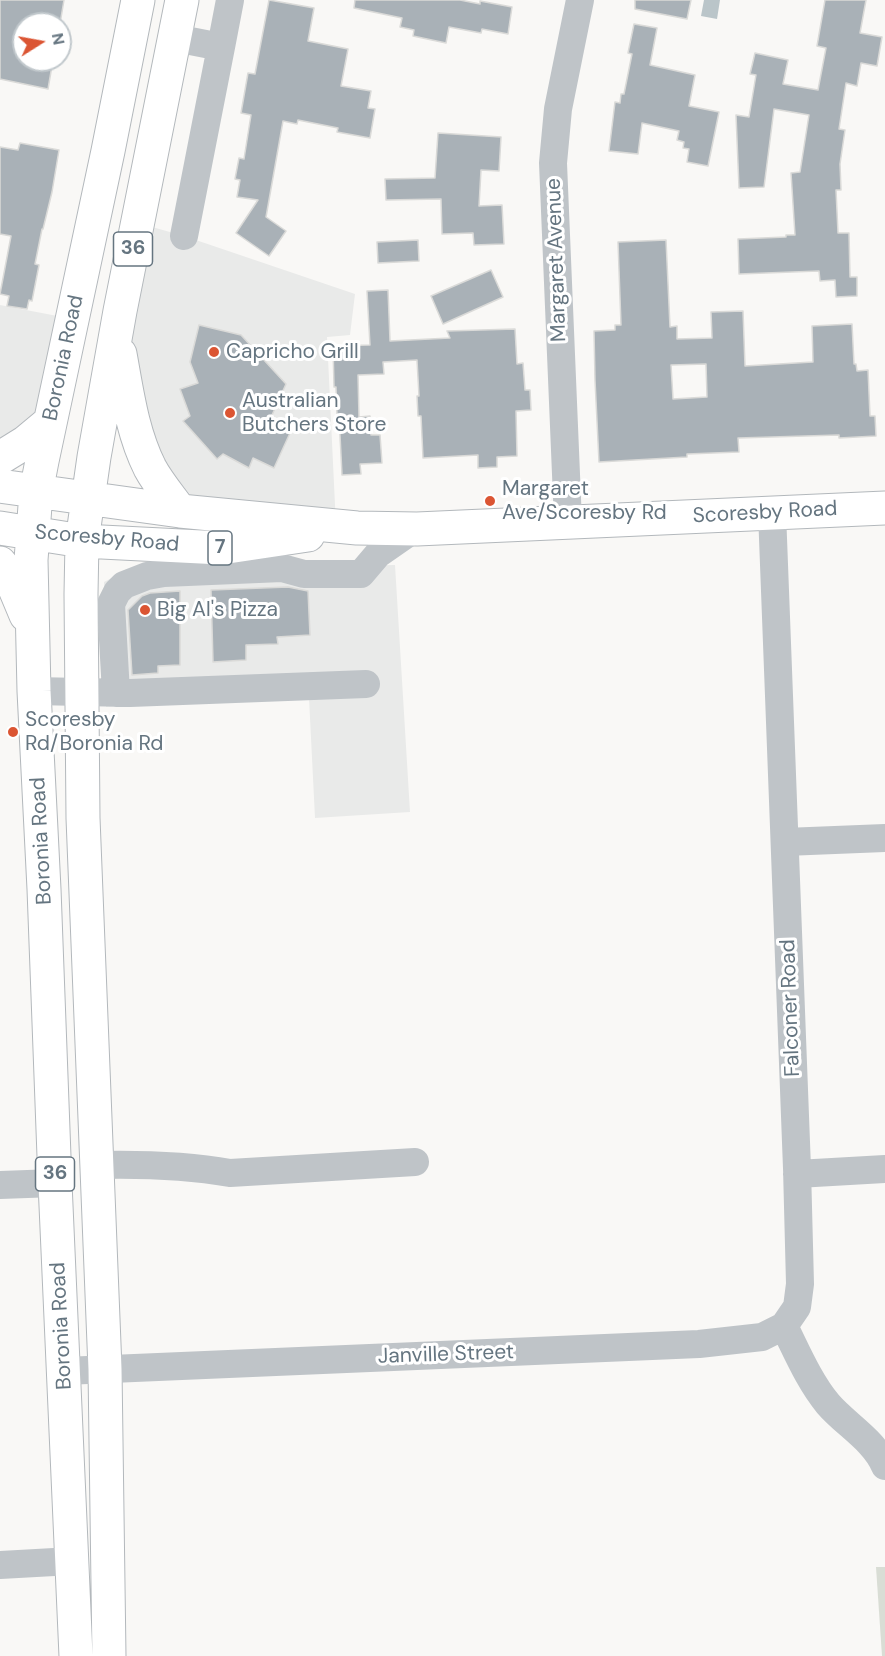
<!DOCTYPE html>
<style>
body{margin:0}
#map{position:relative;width:885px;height:1656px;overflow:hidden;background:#f9f8f6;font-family:"DM Sans",sans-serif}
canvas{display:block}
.north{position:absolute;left:12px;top:12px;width:60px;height:60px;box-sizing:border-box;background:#fff;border:2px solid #c1c8cc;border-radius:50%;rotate:79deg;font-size:16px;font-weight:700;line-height:24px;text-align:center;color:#657580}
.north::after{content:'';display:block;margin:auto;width:21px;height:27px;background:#db5533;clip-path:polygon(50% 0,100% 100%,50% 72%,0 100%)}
</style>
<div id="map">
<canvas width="885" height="1656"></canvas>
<div class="north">N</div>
</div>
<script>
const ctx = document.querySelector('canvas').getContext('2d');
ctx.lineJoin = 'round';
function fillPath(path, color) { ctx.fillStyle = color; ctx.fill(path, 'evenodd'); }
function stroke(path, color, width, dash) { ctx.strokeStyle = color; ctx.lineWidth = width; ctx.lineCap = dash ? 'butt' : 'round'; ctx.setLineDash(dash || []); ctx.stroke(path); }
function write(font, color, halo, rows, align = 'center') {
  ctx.font = font + ' "DM Sans",sans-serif'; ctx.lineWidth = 6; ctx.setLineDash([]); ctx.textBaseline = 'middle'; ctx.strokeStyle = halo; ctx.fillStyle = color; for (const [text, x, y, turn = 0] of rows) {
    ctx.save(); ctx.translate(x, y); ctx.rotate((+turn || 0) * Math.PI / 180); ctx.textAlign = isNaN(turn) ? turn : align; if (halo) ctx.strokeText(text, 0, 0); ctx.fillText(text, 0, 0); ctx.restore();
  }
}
const built = new Path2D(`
 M138,223l46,13 171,58 -5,41 -23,2 9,189 -156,-15 -52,-109 1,-133z
 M0,305l73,14 -23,103 -50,36z
 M395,565l15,247 -95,6 -6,-120 -172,6 -31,3 -2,-125 25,-13z`);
const green = new Path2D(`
 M876,1567h9v89h-3z`);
const water = new Path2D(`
 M704,0h16l-3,19 -16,-3z`);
const building = new Path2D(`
 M0,0h64l-4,24h-36v36h29l-5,29 -48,-10z
 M269,0l45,8 -6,33 40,8 -7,37 30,5 -3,17 7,1 -5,29 -33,-6 1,-4 -40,-8 -1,4 -14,-3 -17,96 20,14 -17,25 -33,-23 22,-33 -21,-3 3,-17 -5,-1 4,-21 5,1 7,-44 -10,-2 7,-40 7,1z
 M355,0h105l20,4v-3l32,6 -4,27 -26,-5 -1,4 -32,-6 -3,16 -33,-7 1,-6 -14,-3 2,-9 -48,-10z
 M635,0h56l-4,19 -52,-10z
 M825,0h41l-6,33 22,4 -5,29 -16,-3 -4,23 -11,-3 -7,46 6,1 -5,34 1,26h-5l2,43h11l1,44h7v19l-21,1 -1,-17 -15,1 -1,-10 -80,3 -1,-35 48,-2v-2h9l-4,-62 9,-1 9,-57 -35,-6 -10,78 -25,1 -3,-73 13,2 7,-42 -6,-1 5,-21 33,7 -5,24 35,6 8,-42 -9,-2z
 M634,24l23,4 -7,37 45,10 -6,31 30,6 -11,54 -21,-4 2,-13 -6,-1 1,-6 -7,-2 2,-9 -37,-8 -4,31 -29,-3 6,-49 5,1 1,-9h3l8,-40 -4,-1z
 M438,133l63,4 -2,34 -18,-1 -2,36 23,-1 2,39 -30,1 -1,-12 -31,1 -1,-35 -55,1 -1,-21 50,-1z
 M20,143l39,7 -7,42 -9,37h-1l-7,35 4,1 -7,36 -3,-1 -2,9 -20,-3 2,-10 -9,-2 11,-58 -11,-2v-87l18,3z
 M418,240l1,21 -41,2 -1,-21z
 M666,240l4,87 7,-1v13l35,-1 -1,-26 32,-1 2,55 68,-4 -1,-36 40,-2 2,40h2l1,7 11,-1 2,46h5l1,20 -37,2v-3l-101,3 1,14 -52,2v3l-88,5 -4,-82 -1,-49 21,-1v-5h6l-3,-83zM706,364l1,33 -34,2 -2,-34z
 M491,270l12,27 -60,27 -12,-28z
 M388,290l2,51 60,-3 -3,-7 68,-2 2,35 6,-1 2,27h5l1,20 -15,1 1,45 -20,1v10l-19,1v-13l-55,3 -2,-42h-3l-1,-20h2l-2,-36 -34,2 1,12 -26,1 1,42 11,-1 1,19h9l2,28 -22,1 1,10 -19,1 -3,-60h-2l-1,-28h-2l-1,-41 37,-1 -3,-54z
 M199,325l42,10 45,49 -18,40 22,9 -16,35 -21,-10 -4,10 -26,-14 -6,5 -34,-38 7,-5 -10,-27 18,-6 -8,-21z
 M288,587l20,4 2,44 -33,2 1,7 -32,1v15l-33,2 -2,-72z
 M180,591v74l-22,1v7l-26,2 -4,-65 14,-14 8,-3z`);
const minor = new Path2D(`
 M175,38l46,9 -37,189
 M221,47l9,-47
 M568,522l-15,-359 5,-54 22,-109
 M34,691l96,2 236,-9
 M116,693l-5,-89 6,-12 7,-7 23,-9 17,-3 118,-5 22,6h57l17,-20 36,-25
 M785,842l100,-4
 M97,1165c46,-1 88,0 133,8l185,-11
 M797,1174l88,-5
 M0,1185l55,-2
 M784,1326c13,26 25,55 44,78 18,21 46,36 57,62
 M64,1371l635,-27 63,-7 22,-11 13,-19 3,-23 -3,-116 -25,-656
 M0,1565l72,-4`);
const major = new Path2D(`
 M120,354c7,38 12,78 30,114 8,15 20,29 30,43
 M0,458l26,-16 24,-20
 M0,486l180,25 177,17 60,1 468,-21
 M0,528l82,13 139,7 87,-13
 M0,563l10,14 16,38
 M76,1656l-21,-473 -11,-294 -10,-198 -3,-131 5,-68 6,-31 66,-310 30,-151
 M109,1656l-4,-287 -22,-551 -2,-224 1,-53 12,-84 26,-146 62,-311`);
const markers = [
 [214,352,6,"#db5533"],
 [230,413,6,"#db5533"],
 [490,501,6,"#db5533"],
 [145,610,6,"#db5533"],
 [13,732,6,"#db5533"]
];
const shields = [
 [133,249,39],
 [220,548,24],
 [55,1174,39]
];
const shieldNames = [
 ["36",133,249],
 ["7",220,548],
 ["36",55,1174]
];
const streetNames = [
 ["Margaret Avenue",557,260,-92],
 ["Boronia Road",64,358,-78],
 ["Scoresby Road",765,513,-3],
 ["Scoresby Road",107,539,5],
 ["Boronia Road",42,841,-93],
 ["Falconer Road",791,1008,-92],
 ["Boronia Road",62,1326,-93],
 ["Janville Street",446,1355,-2]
];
const poiNames = [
 ["Capricho Grill",226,352],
 ["Australian",242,401],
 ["Butchers Store",242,425],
 ["Margaret",502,489],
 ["Ave/Scoresby Rd",502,513],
 ["Big Al's Pizza",157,610],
 ["Scoresby",25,720],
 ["Rd/Boronia Rd",25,744]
];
fillPath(built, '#e9eae9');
fillPath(green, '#d9ddd5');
fillPath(water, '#bac5c9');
fillPath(building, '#a9b1b7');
stroke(building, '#dadad8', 1.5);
stroke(major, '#b3b8bc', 35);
stroke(minor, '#bfc4c8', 28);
stroke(major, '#fff', 33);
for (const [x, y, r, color] of markers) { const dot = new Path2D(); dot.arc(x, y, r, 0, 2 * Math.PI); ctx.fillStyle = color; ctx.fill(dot); stroke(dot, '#fff', 2); }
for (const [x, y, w] of shields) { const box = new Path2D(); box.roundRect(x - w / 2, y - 17, w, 34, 4.5); ctx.fillStyle = '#fff'; ctx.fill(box); stroke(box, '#657580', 1.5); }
write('bold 20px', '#657580', null, shieldNames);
write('21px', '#657580', '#fff', streetNames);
write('21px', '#657580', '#fff', poiNames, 'left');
</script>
